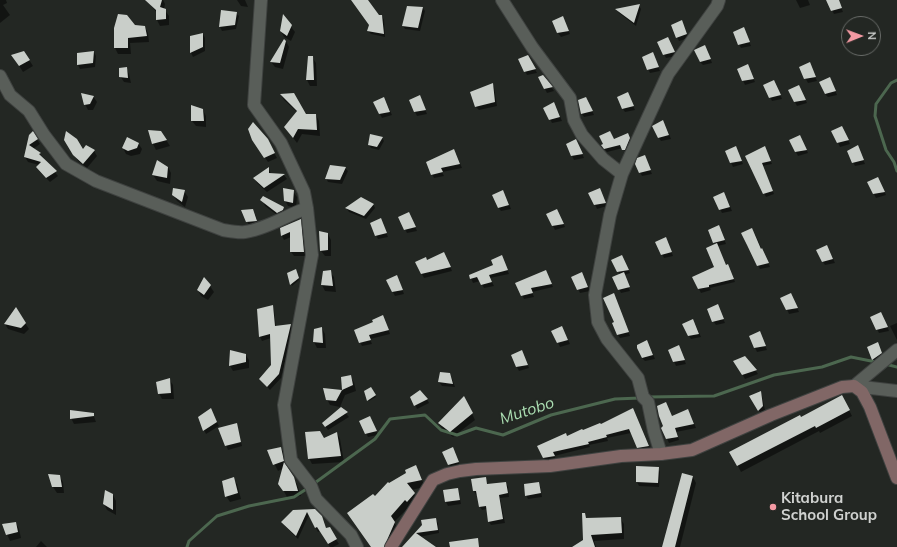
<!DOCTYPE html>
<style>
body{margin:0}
#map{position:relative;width:897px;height:547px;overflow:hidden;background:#232723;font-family:Mulish,sans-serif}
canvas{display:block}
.north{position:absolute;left:841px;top:16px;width:40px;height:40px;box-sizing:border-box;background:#232723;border:1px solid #686b68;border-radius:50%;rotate:89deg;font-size:11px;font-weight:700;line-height:16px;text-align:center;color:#d0d2d0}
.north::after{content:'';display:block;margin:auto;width:14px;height:18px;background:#f49aa3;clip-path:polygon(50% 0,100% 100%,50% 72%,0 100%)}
</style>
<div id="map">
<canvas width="897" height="547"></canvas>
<div class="north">N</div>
</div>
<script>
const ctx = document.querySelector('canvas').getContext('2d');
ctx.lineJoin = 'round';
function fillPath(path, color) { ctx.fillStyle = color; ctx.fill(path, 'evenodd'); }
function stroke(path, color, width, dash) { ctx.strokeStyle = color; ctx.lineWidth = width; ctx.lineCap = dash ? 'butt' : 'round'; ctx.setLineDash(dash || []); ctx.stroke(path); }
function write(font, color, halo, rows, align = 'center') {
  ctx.font = font + ' Mulish,sans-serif'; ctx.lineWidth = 4; ctx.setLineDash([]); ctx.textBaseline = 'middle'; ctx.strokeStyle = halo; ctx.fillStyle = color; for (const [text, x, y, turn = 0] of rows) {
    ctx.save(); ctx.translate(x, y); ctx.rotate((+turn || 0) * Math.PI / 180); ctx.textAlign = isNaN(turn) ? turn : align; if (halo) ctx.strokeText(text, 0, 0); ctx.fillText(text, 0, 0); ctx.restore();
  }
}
const shadow = new Path2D(`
 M0,0h6l1,3 -4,2 7,10 -10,8z
 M151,0h12l2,4 -1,5 5,7v9l-9,1 -3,-6v-7l-6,-8z
 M237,0h8l3,7 -7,-1z
 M359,0h8l11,16h4l2,4 1,17 -14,-3 -3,-3 2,-5z
 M796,0h12l2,5 -10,3z
 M827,0h11l5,12 -9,2z
 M639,6l2,3 -5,17 -17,-13 -2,-3z
 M408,7l15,1 2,3 -5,20 -15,-2 -2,-3z
 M222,11l14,2 3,3 -3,13 -14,2 -2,-4z
 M283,16l12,16 -4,9 -7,-4 -3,-6z
 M564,21l6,13 -9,3 -3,-4z
 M683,25l6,13 -10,3 -2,-4z
 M135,26l10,1 3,6 1,9 -19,1 1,11h-13l-3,-6z
 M745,32l6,14 -10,2 -2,-4z
 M203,34l2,4v13l-12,6 -2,-4v-16z
 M286,41l3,6 -6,22 -8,-2 -4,-5z
 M670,42l6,14 -10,2 -2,-4z
 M707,49l5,14 -9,2 -3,-3z
 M24,52l9,14 -10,6 -7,-11z
 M94,52l2,4 -1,11 -15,2 -2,-4v-11z
 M528,56l9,17 -10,2 -2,-4z
 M312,57l4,6 1,23h-7l-3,-6z
 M654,57l6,14 -10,2 -2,-4z
 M811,67l6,14 -9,2 -8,-15z
 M126,68l3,6 2,9 -7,-1 -4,-6z
 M738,69h11l6,13 -10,3z
 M543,76l9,12 2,3 -7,2 -2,-4z
 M832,82l5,13 -9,2 -3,-3z
 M492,84l2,3 3,19 -18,4 -3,-3z
 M776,85l6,14 -10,2 -2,-4z
 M801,90l6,13 -10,3 -2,-4z
 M281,95l24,20h11l3,6 1,15 -18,-2 -5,9 -12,-16 12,-15 -13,-12z
 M93,96l4,6 -4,8h-5l-3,-6z
 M629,96l6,14 -10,2 -2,-3z
 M421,100l6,14 -10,2 -7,-15z
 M588,101l6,14 -10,2 -2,-3z
 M386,102l6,13 -10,3 -2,-4z
 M556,107l6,14 -10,2 -2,-4z
 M203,110l3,6v11l-10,-1 -4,-5z
 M665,125l6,14 -10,2 -2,-3z
 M149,131l12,1 9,14 -14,4 -3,-6z
 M833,131h11l6,13 -10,3z
 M33,133l7,11 -7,5 7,5 18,22 -8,6 -10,-10 -3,-5 2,-2 -11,-3 -3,-5z
 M382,138l2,3 -5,9 -8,-2 -2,-3z
 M630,138l2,5 -6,10 -3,-5 -16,4 -5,-6 12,-6z
 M65,140l18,10 11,1 3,5 -10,12 -9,-7z
 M267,140l10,18 -9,4 -12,-17z
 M802,140l6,13 -10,3 -2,-4z
 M138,143l4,6 -2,5 -9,2 -5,-2 -3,-6z
 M578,144l6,14 -10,2 -7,-15z
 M859,150l6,14 -10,2 -2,-4z
 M737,151l6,13 -10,3 -7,-15z
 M766,151l6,13 -10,2 12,28 -8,3 -20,-41z
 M456,154l6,14 -20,4 2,4 -10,2 -2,-4z
 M646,160l6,14 -10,2 -2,-4z
 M168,167l3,6 -1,11 -13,-3 -4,-6z
 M345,168l3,3 -6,13 -14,-2 -2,-4z
 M269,169l2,5 13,1 3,4 -20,13 -10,-9 -3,-5z
 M868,182h12l6,13 -10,3z
 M184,191l4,6 -3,10 -8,-6 -4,-6z
 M293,191l4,6 -1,11 -8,-2 -3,-6z
 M590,193h11l6,13 -10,3z
 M505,195l6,14 -10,2 -3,-4z
 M726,197l6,14 -10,2 -2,-4z
 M262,200l21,8 3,6 -5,4 -16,-12z
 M373,204l2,4 -9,11 -17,-7 -2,-3z
 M253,210l3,6 2,11h-8l-3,-6z
 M547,214h12l6,13 -10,3z
 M411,217l6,14 -10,2 -2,-4z
 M300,220l2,4 4,32h-12l-3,-4v-15l-7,3 -2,-4 -1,-7z
 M382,223l6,14 -10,2 -2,-4z
 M721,230l5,14 -9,2 9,20 4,3 5,13 -25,6 1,2 -10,3 -8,-16 22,-10 1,-22 -2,-3z
 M754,232l16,35 -10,2 -2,-4z
 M328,234l3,6v16h-6l-4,-5z
 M668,242l5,14 -9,2 -2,-4z
 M829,250l6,13 -10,2 -2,-3z
 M446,257l6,14 -28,7 -2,-4 5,-13z
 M503,260l6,14 -19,4 4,8 -10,2 -4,-7 -7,2 -3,-7z
 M613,260h11l6,13 -6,2v1l6,15 -9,2 -2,-4 1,-14z
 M296,272l3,8 -7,6 -4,-12z
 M324,272h6l4,5 2,15 -11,-1 -3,-6z
 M547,275l6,12 -21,5 2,5 -10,2 -7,-15z
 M584,277l6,14 -10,2 -2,-4z
 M399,280l5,14 -9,2 -8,-15z
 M210,286l4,6 -6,8 -7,-4 -3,-6z
 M615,297l15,39 -10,2 -2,-3 -3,-13z
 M782,298h11l6,14 -10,2z
 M272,306l2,4 2,17 15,-1 2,3 -12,49 -11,12 -10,-11 12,-14 -1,-27 -9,3 -2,-4 -2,-27z
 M16,309l13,20 -5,5 -16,-5 -3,-5z
 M719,309l6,14 -9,2 -3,-4z
 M883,317l6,14 -10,2 -2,-4z
 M385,320l5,14 -20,5 2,5 -10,2 -2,-4z
 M897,323v17l-7,-14z
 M695,324l6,13 -10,2 -2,-3z
 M322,328l3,6 1,14h-9l-3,-6z
 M553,331h11l6,13 -10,3z
 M761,336l6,14 -10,2 -7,-15z
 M649,345l6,14 -10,2 -3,-3z
 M879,347l4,10 -8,6 -7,-15z
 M669,350h11l6,14 -10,2z
 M245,354l4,6v8l-16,3 -3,-5z
 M523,355l6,13 -10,3 -2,-4z
 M745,357l11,14 2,3 -13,5 -10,-18z
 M449,374l3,4 3,9 -13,-1 -3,-4z
 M350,377l4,5 2,9 -11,4 -5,12 -10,-2 -3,-6 -2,-10 18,2 -1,-13z
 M169,379l4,6 1,14h-12l-3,-6z
 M371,388l5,9 -7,4 -4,-9z
 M760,392l2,4 3,14 -4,4 -10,-17z
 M412,397l15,2 2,4 -12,6z
 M845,402l7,14 -32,17 -1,-2 -78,41 -10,-20 70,-34z
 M467,403l8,17 -22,17 -10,-8 -4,-5z
 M341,408l8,9 -21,13 -5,-7z
 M212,413l7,13 -13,8 -2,-4z
 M635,413l16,37 -11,1 -9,-18 -24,5 1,3 -19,4 1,2 -36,9 2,3 -10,3 -7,-16z
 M93,414l3,8 -22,2 -3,-6z
 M690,414l6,14 -20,4 3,8 -10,3 -7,-15 10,-10z
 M372,421l6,14 -10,2 -2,-4z
 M236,424l2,4 4,18 -14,4 -8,-21z
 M337,433l3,6 4,23 -32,2 -3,-6 15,-19z
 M281,448l3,5 2,14 11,17 4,12 -14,1 -7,-13 4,-16 -6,3 -10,-20z
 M455,452l5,14 -9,2 -2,-4z
 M658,468l2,4 -1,15 -20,-1 -2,-4z
 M419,473l6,14 -14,3 7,10 -7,8 -1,-2 -16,16 4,7 -9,18h-17l3,-49 13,-13z
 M682,474l11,3 3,6 -16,64h-17z
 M59,476l4,6 1,11h-7l-4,-6z
 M485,478l3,7 17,-2 3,3 1,11 -9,1 5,25 -14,2 -2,-3 -2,-13 -5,1 -2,-3 -2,-13 -2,1 -2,-4z
 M233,479l4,5 4,15 -11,3 -4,-6z
 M538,483l2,3 2,11 -14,2 -2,-4z
 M457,489l2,4 2,11 -13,2 -2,-4 -2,-11z
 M113,495l3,6v14l-9,-5 -3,-6z
 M315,510l9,11 2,8 3,-1 10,16 -6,3h-3l-10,-16 -2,1 -9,-17 -11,24 -13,-13 -3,-4 11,-11z
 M584,514l3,5 33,-1 4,6v15l-30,2 2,6h-18l6,-6z
 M435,519l3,4 1,10 -20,4 13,10h-26l-1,-1 18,-21z
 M16,523l3,6 2,9 -11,3 -7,-16z
 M41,541l6,6h-11z`);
const stream = new Path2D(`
 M897,80l-6,3 -15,21 -1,12 11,34 8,12 3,9
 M885,364l12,3
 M648,397l66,-1 60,-21 48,-8 29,-10 25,5
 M312,485l63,-46 15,-20 35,-4 16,15 16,5 19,-7 27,7 48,-20 64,-16 25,-1
 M187,547l2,-6 28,-25 32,-10 45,-9 14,-9`);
const building = new Path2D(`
 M145,0h17l-2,7 6,2v10l-10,1v-10z
 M351,0h17l11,15h3l2,19 -17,-3 2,-6z
 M826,0h13l3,8 -11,3z
 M640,4l-6,19 -19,-14z
 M407,6l16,1 -5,21 -16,-2z
 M221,10l16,2 -2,13 -16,2z
 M118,14l9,1 8,10 10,1 2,10 -19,2v10h-14v-20z
 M283,14l9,11 -5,11 -7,-5z
 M563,16l6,15 -12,2 -5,-12z
 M682,20l5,14 -11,4 -5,-13z
 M744,27l6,15 -12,3 -5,-13z
 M203,33v14l-13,6v-17z
 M668,37l7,15 -12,3 -6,-13z
 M284,39l2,2 -6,22 -10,-1z
 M705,45l6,14 -11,3 -6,-12z
 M24,51l6,9 -11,6 -8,-11z
 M94,51l-1,12 -16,2v-12z
 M653,52l6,15 -12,3 -5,-13z
 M528,55l8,14 -12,3 -6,-13z
 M308,56h5l1,24h-8z
 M810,62l6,15 -12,2 -5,-12z
 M748,64l6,15 -12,2 -5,-12z
 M127,67l1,11 -9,-1v-9z
 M543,75l10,12 -9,2 -6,-12z
 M830,77l6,14 -11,3 -6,-12z
 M774,80l7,15 -12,3 -6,-13z
 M493,83l2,19 -20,5 -5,-15z
 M799,85l7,15 -12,2 -6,-12z
 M628,92l6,14 -12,3 -5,-12z
 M81,93l13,3 -4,8 -6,1z
 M294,93l12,21h10l1,16 -19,-1 -5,9 -9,-11 13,-16 -17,-17z
 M420,95l6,15 -12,2 -5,-12z
 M384,97l6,15 -11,2 -6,-12z
 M586,97l7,14 -12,3 -3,-14z
 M554,102l6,15 -11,3 -6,-12z
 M191,105l12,4 1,12h-13z
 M663,120l6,15 -11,3 -6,-12z
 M253,122l15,17 7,14 -11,5 -12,-18 -4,-11z
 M842,126l7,14 -12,3 -6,-12z
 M148,130l13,1 6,9 -15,4z
 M33,131l5,8 -9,6 12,8 -2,1 18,17 -11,7 -10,-11 5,-5 -17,-5 5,-22z
 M66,131l11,8 6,10 3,-4 9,5 -12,14 -10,-9 -9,-15z
 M610,131l4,8 14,-6 2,5 -5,12h-3l-2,-5 -16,4 -3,-4 2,-1 -4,-8z
 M370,134l13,3 -6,10 -9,-2z
 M800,135l7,15 -12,2 -6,-12z
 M127,137l12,6 -2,5 -9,3 -6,-3z
 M576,139l7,15 -12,2 -5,-12z
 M858,145l6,15 -12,3 -5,-12z
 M736,146l6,15 -12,2 -5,-12z
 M765,146l6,15 -9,2 11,28 -10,3 -18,-38z
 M454,149l6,15 -19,4 2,4 -12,3 -5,-13z
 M645,155l6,15 -12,3 -4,-9 2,-6z
 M157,160l11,7 -1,11 -15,-3z
 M330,165l16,2 -6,13 -15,-1z
 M269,167v6l16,1 -21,14 -11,-10z
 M878,177l7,15 -12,2 -6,-12z
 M173,188l12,2 -3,12 -10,-7z
 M283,188l11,2 -1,13 -9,-2z
 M600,188l6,15 -12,2 -6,-12z
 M503,190l6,15 -11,3 -6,-13z
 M724,192l6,15 -11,3 -6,-13z
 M263,196l21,11 -1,3 -6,3 -17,-13z
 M361,197l13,7 -10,12 -19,-8z
 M253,209l4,12 -11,1 -5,-12z
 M557,209l7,15 -12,2 -6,-12z
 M409,212l7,15 -12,3 -6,-13z
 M381,218l6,15 -12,3 -5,-13z
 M301,219l3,33h-14v-20l-9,4 -1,-8z
 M719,225l6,15 -12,3 -5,-13z
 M752,228l9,21 1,-1 7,15 -12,3 -10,-21 -6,-12z
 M319,231l9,2v17l-8,1z
 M666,237l6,15 -11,3 -6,-13z
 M717,243l9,22 2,-1 6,15 -25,6v2l-11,2 -6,-12 22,-10 -8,-19z
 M827,245l6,14 -11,3 -6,-12z
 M444,252l7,15 -30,7 -6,-12 11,-5 1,3z
 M502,255l6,15 -19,5 3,7 -11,3 -4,-8 -7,2 -1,-4 24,-10 -2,-5z
 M622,255l7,15 -12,2 -6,-12z
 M296,269l3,9 -9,7 -3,-12z
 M331,270l2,16 -12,-1 2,-14z
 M546,270l6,14 -21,4 2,5 -12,3 -6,-13z
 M582,272l6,15 -11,3 -6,-13z
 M624,272l6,15 -12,3 -6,-13z
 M397,275l6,15 -11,2 -6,-12z
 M204,277l7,8 -7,10 -7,-5z
 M614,293l15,39 -12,3 -5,-12 2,-1 -11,-24z
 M791,293l7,15 -12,2 -6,-12z
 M718,304l6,15 -12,3 -5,-13z
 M273,305l2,21 16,-2 -12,50 -12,13 -8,-8 12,-14 -1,-31 -11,3 -2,-28z
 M16,307l10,16 -5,5 -17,-4z
 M881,312l7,15 -12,3 -6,-13z
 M383,315l6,15 -20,5 2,5 -12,3 -5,-13 19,-8 -1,-2z
 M693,319l6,15 -11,2 -6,-12z
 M562,326l6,14 -11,3 -6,-12z
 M322,327l1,16 -10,-1 1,-13z
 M760,331l6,15 -12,2 -5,-12z
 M647,340l6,15 -11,3 -5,-10v-3z
 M878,342l4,11 -10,7 -5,-13z
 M679,345l6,15 -12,2 -5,-12z
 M230,350l16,4v8l-17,4z
 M522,350l6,15 -12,2 -5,-12z
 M745,356l12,14 -15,5 -9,-14z
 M440,372l10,1 3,11 -15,-2z
 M351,375l2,10 -11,5 -1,-13z
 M170,378l1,15 -13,1 -2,-12z
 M371,387l5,8 -9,6 -3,-10z
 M323,388l19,2 -6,11 -10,-1z
 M420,390l8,9 -14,7 -4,-9z
 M761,391l2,15 -5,5 -9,-15z
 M842,395l8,15 -34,18 -1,-2 -78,40 -8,-14 71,-37 1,2z
 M464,396l9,17 -23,19 -12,-9z
 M666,402l6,14 16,-7 6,15 -19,4 3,9 -12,2 -5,-11 2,-2 -4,-10 -2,-10z
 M341,407l7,5 -23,15 -3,-4z
 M211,408l6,14 -14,9 -5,-14z
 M633,408l16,38 -12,2 -8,-19 -23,6 1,2 -19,5 1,2 -36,8 2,4 -12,2 -6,-12 29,-13 1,3 15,-7 1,1 17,-7 1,1z
 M70,410l24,3v3l-24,3z
 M370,416l7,15 -12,3 -6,-13z
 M237,423l4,19 -16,4 -7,-18z
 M320,431l4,7 13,-6 4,24 -33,3 -3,-27z
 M281,447l3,14 -11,4 -6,-15z
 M453,447l6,15 -11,3 -6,-13z
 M284,462l10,15 4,14h-15l-5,-7z
 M416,465l6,15 -15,3 8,10 -8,9 -2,-2 -14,16 4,6 -11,25h-13l-24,-34 26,-19 2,2 13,-14 1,1 17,-10 -1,-3z
 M636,466l23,1 -1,16 -22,-1z
 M682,473l11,3 -18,71h-13z
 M48,474l12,1 2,12h-10z
 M234,477l4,16 -13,4 -3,-16z
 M486,477l1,7 19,-2 2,11 -9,2 4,24 -15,3 -2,-16 -7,1 -3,-16h-3l-2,-12z
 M539,482l2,11 -16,3 -1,-12z
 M458,488l2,12 -15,2 -2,-12z
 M105,490l8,4v16l-10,-6z
 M315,509l7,7 4,12 4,-1 7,12 -9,5 -11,-17 -2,1 -8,-16 -11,24 -15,-14 12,-12z
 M582,513h3l1,5 35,-1 1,16 -31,2 4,12h-23l11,-7z
 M436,518l2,12 -22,3 20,14h-34l20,-22 -1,-5z
 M16,522l2,10 -12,3 -4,-11z
 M478,538l1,9h-29l-1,-5z`);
const street = new Path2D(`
 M261,0l-7,105 27,38 23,49 3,16 5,47 -28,150 7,55 20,26 5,13 35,36 6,12
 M502,0l30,47 38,51 4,22 8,15 21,24 19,15
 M0,76l10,19 19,16 15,24 22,29 30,17 127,49c6,1 15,3 22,2 21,-3 42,-17 62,-24
 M854,386l43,-36
 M854,386l43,5
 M661,454l-7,-23 -6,-29 -5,-5 -5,-19 -31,-39 -9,-17 -3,-27 15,-80 12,-41 34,-74 12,-26 49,-68 2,-6`);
const secondary = new Path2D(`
 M391,547l42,-67 14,-6 13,-3 16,-2 74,-3 71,-10 40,-2 31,-4 79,-35 71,-28 12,-1 8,6 8,15 27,71`);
const markers = [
 [773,507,4,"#f49aa3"]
];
const poiNames = [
 ["Kitabura",781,498],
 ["School Group",781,515]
];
const waterNames = [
 ["Mutobo",527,411,-18]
];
fillPath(shadow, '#0007');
stroke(stream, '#4c674f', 3);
fillPath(building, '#c9cec9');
stroke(street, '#3f4240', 14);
stroke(secondary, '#3f4240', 14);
stroke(street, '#595e59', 12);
stroke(secondary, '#816766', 12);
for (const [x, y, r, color] of markers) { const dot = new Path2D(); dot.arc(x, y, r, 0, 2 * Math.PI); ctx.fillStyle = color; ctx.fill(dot); stroke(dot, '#232723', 1.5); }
write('bold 15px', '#d0d2d0', '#232723', poiNames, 'left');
write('italic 16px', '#aaddb1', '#232723', waterNames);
</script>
